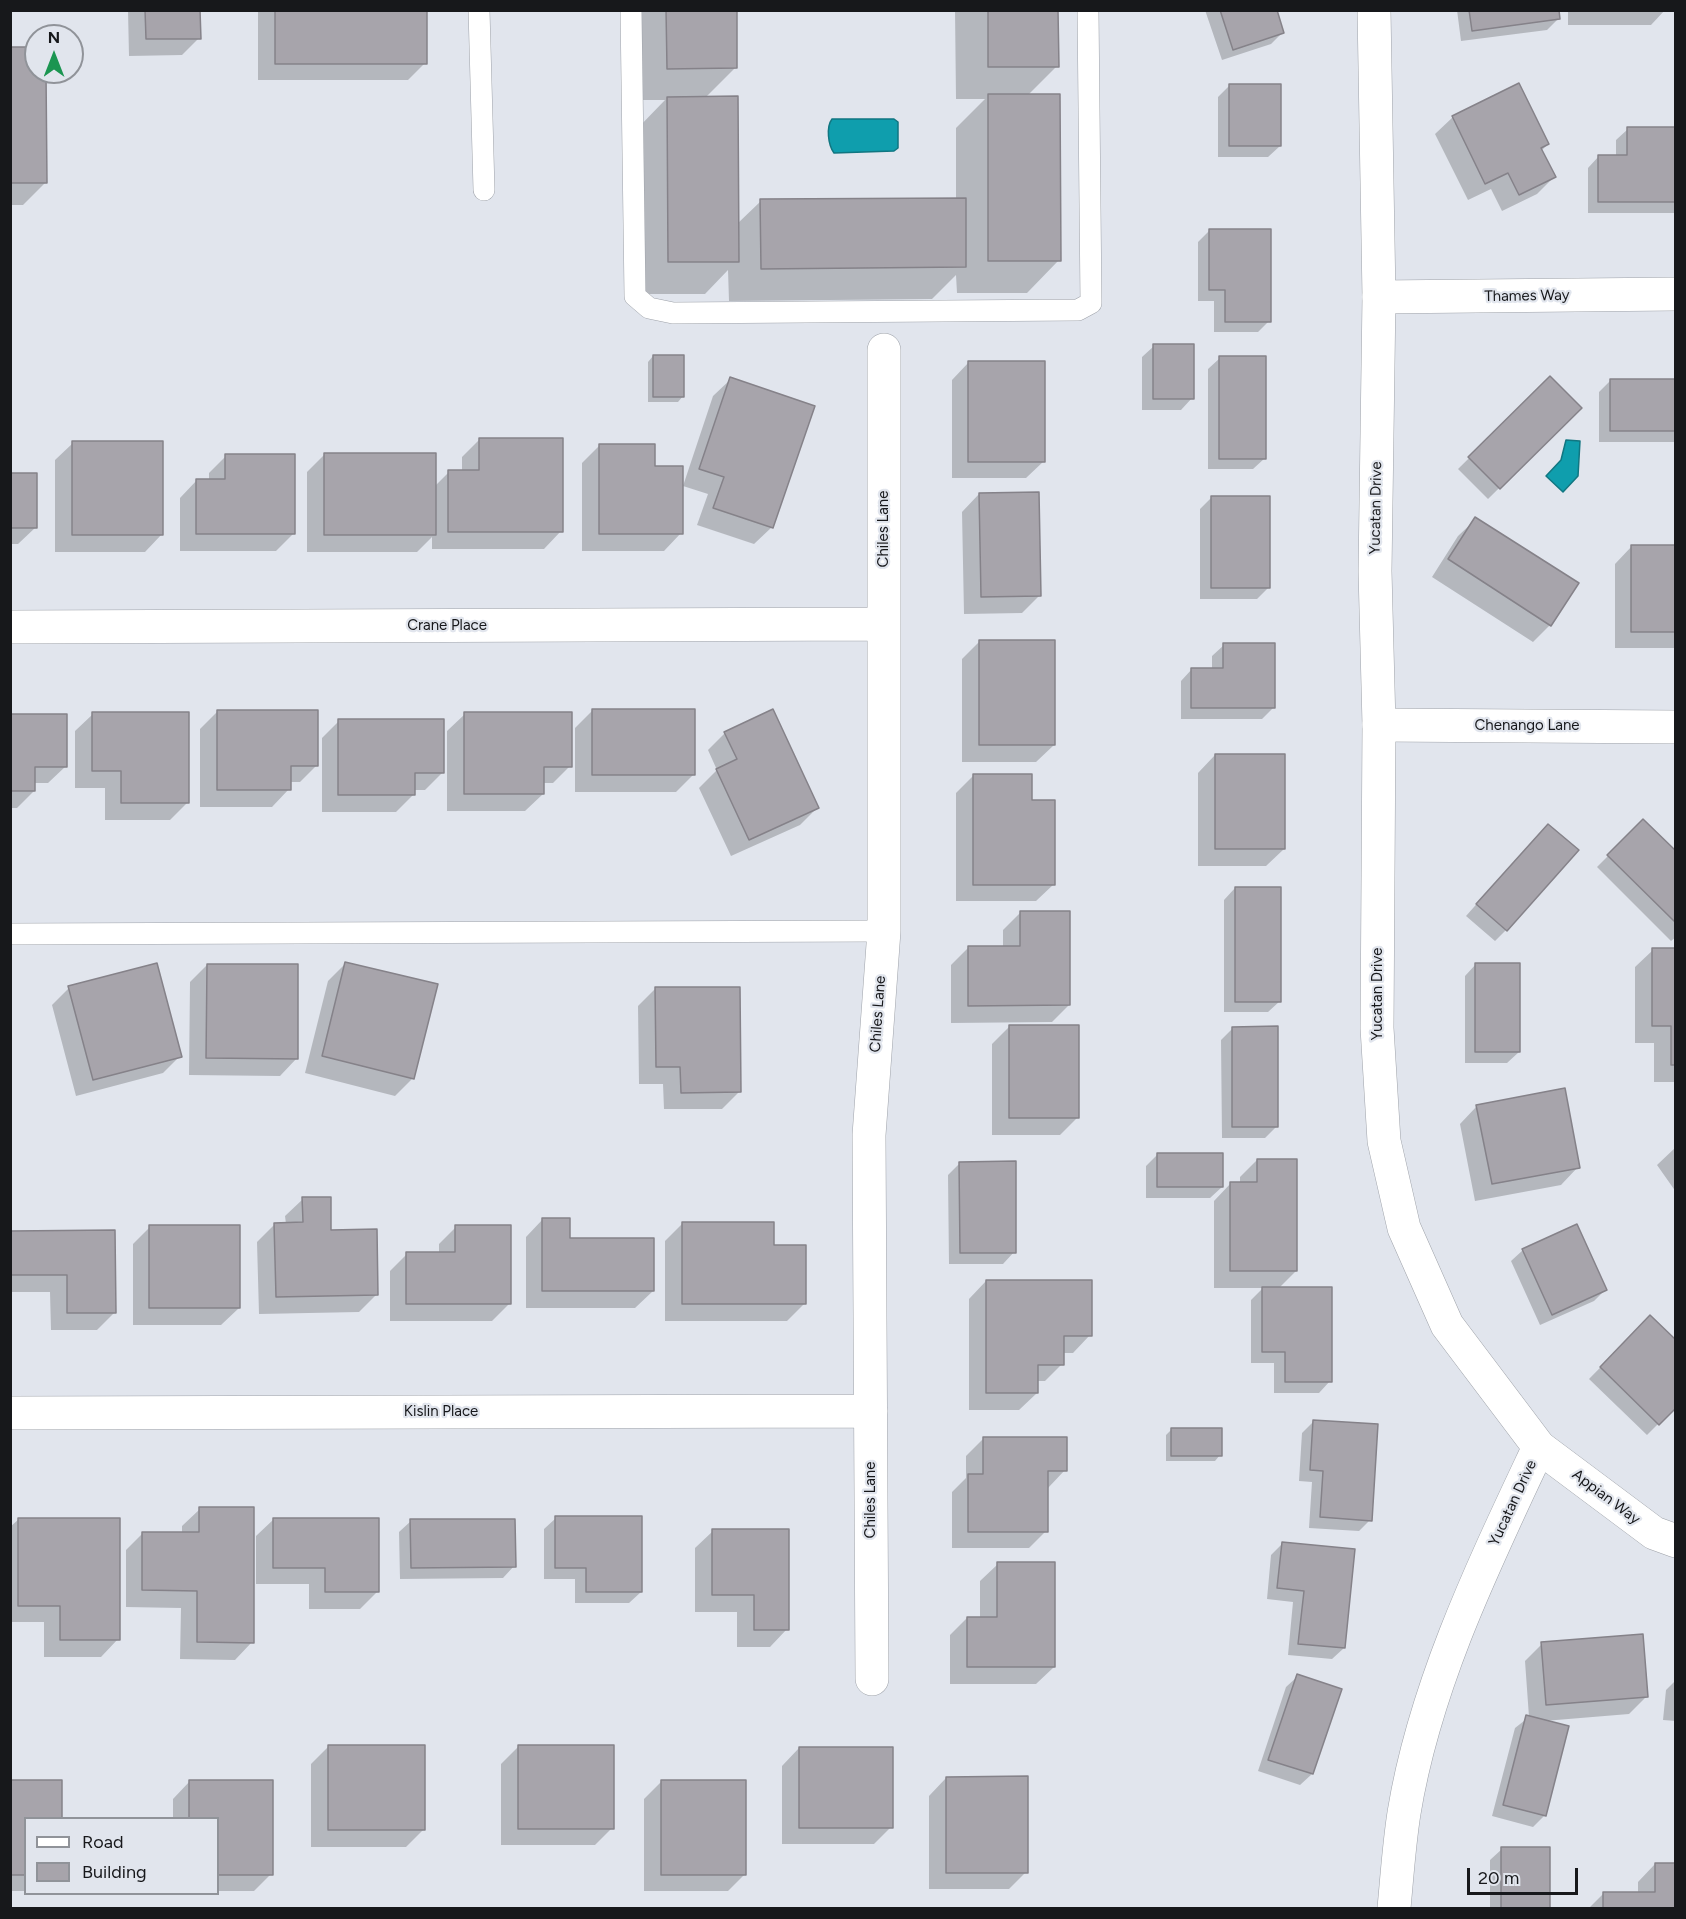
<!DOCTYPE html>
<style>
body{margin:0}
#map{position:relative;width:1686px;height:1919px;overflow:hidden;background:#e1e5ed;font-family:Figtree,sans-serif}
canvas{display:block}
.frame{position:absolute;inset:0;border:12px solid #17181b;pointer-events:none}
.legend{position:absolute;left:24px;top:1817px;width:195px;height:78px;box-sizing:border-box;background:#e1e5ed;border:2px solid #909399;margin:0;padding:8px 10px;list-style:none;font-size:18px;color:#17181b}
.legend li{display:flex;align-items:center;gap:12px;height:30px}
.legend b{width:30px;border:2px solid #909399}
.north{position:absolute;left:24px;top:24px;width:60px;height:60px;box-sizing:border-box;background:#e1e5ed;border:2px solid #909399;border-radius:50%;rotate:0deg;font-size:16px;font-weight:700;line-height:24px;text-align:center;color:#17181b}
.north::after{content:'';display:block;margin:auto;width:21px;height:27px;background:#1b9551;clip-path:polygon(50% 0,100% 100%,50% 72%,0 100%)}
.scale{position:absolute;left:1467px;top:1868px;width:111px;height:27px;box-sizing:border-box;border:3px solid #17181b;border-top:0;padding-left:8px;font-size:18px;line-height:21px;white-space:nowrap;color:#17181b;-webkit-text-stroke:4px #e1e5ed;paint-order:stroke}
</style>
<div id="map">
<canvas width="1686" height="1919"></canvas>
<div class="frame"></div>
<ul class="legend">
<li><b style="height:8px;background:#fff"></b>Road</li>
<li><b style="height:16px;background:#a7a4ab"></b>Building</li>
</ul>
<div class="north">N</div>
<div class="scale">20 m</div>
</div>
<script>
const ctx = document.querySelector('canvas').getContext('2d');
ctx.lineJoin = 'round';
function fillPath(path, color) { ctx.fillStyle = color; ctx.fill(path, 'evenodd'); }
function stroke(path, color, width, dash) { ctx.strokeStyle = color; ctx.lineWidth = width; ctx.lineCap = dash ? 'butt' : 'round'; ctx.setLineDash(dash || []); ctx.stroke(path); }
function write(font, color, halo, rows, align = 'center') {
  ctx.font = font + ' Figtree,sans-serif'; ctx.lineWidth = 4.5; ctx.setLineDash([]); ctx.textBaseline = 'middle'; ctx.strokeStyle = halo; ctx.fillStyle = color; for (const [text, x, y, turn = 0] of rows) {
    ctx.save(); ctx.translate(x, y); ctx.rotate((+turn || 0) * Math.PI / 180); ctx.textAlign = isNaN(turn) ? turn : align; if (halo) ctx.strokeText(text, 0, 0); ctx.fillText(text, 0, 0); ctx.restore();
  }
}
const water = new Path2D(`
 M832,119h62l4,3v26l-4,3 -60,2c-6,-8 -8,-26 -2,-34z
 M1566,440l14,1 -2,35 -15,16 -17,-16 15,-16z`);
const shadow = new Path2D(`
 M128,10h71v28l-17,17 -53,1z
 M258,10h167v53l-17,17h-150z
 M634,10h102v57l-31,31 32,126 24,-23 195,-2v-71l29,-29h-29l-1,-89h102v56l-30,30 32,164 -32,33h-70l-1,-18 -24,24 -203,2 -1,-31 -23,24h-69l-1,-163 30,-31h-30z
 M1205,10h70l7,23 -11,11 -49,16z
 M1457,10h101l1,8 -12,12 -86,11z
 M1568,10h97l-14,15h-83z
 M10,49h26v23h9l1,110 -23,23h-13z
 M1230,85l50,61 -12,11h-50v-60z
 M1453,117l95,27 -7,7 13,26 -17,17 -35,17 -11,-22 -23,11 -33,-66z
 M1628,129h48v84h-88v-45l11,-12h17v-16z
 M1209,231l60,90 -11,11h-44v-31h-16v-59z
 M1154,346l38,52 -11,12h-39v-53z
 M653,356l30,40 -5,6h-30v-40z
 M1220,358l45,100 -12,11h-45v-100z
 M969,362l75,99 -18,17h-74v-98z
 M1550,378l30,30 -92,91 -30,-30z
 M731,379l41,148 -18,17 -57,-19 11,-31 -25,-8 30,-90z
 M1610,381h66v61h-77v-50z
 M479,440l82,91 -17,18h-112v-12l-15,15h-110v-80l17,-17 110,32 15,-15h13v-15z
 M73,443l89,91 -17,18h-90v-92z
 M600,445l54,22 27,66 -17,18h-82v-88z
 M226,456l68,77 -18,18h-96v-53l17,-18h12v-7z
 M10,475l26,52 -18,17h-8z
 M979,494l60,102 -17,17 -58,1 -2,-102z
 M1212,497l56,91 -11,11h-57v-90z
 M1476,519l74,106 -17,17 -101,-65 26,-41z
 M1632,546h44v102h-61v-84z
 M979,642l75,103 -18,17h-74v-103z
 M1224,645l50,62 -12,12h-81v-38l11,-12h20v-13z
 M592,711l101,64 -17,17h-101v-64z
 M217,712l100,53 -17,17h-11v7l-17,18h-72v-78z
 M93,714l95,88 -18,18h-65v-32h-30v-57z
 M465,714l105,52 -17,17h-10v11l-18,17h-78v-80z
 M10,715l56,51 -18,17h-14v8l-17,17h-7z
 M339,721l104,51 -18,18h-12v5l-17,17h-74v-74z
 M725,733l92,75 -17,17 -69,31 -32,-68 18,-18 -9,-20z
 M1215,755l69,94 -18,17h-68v-93z
 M973,776l58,25 23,83 -18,17h-80v-108z
 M1643,821l33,32v84l-5,4 -74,-74z
 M1536,837l-30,93 -11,11 -29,-25z
 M1235,888l45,113 -12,11h-44v-112z
 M1020,913l49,92 -17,17 -101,1v-58l17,-17h35v-18z
 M1653,950h23v132h-22v-39h-19v-76z
 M346,963l67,115 -18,18 -90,-23 23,-92z
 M1476,964l43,88 -12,11h-42v-87z
 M207,965l90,93 -17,18 -91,-1 1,-93z
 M69,988l111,68 -17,17 -87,23 -24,-91z
 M655,989l85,102 -18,18h-58l-1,-25h-24l-1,-78z
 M1010,1026l67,92 -17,17h-68v-91z
 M1233,1028l44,98 -12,12h-43l-1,-98z
 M1477,1106l101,61 -17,18 -86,16 -15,-77z
 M1676,1147v45l-19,-27z
 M1157,1155l65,32 -12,11h-64v-32z
 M1257,1160l39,111 -18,18 52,92 -11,12h-45v-30h-23v-63l12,-12h-49v-87l17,-18h9v-6z
 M960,1163l54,89 -11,12h-54l-1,-89z
 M303,1199l74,95 -18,18 -100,2 -2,-72 18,-18h11l-1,-8z
 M543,1219l25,21 85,51 -18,17h-109v-71z
 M682,1224l91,23 31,57 -17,17h-122v-80z
 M150,1227l89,81 -18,17h-88v-81z
 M456,1227l53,77 -17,17h-102v-50l17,-17h32v-10z
 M113,1232l1,81 -17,17h-46l-1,-38h-40v-59z
 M1523,1250l82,40 -11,11 -54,24 -29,-64z
 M986,1281l104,54 -17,18h-11v11l-17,17h-8v12l-18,17h-50v-111z
 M1650,1317l26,89 -29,29 -58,-56z
 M1313,1422l57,98 -11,11 -50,-3 3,-46 -13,-1 3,-48z
 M1171,1430l49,25 -5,6h-49v-26z
 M984,1438l81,32 -17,18 -2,43 -17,17h-77v-56l14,-14v-22z
 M200,1509l52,133 -17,18 -55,-1 1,-51 -55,-1v-57l17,-17h39v-7z
 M556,1518l85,74 -12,11h-54v-24h-31v-50z
 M19,1519l99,120 -17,18h-57v-35h-34v-95z
 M274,1519l103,73 -17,17h-51v-25h-53v-48z
 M411,1521l103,45 -11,12 -103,1 -1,-47z
 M713,1531l74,98 -17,18h-33v-35h-42v-64z
 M1282,1544l62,104 -12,11 -44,-4 5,-53 -26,-3 4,-44z
 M998,1564l56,103 -18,17h-86v-49l17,-17h13v-37z
 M1542,1644l104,53 -17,17 -85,7 1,94 -12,12 -41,-11 23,-88 14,-11 -4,-56z
 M1298,1676l14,98 -12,11 -42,-14 28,-84z
 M1676,1680v41l-13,-1 3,-30z
 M329,1746l95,83 -18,18h-95v-83z
 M519,1746l93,82 -17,17h-94v-81z
 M799,1748l92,79 -17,17h-92v-78z
 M946,1778l80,94 -17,17h-80v-93z
 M10,1781h50v37h-34v73h-16z
 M190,1781l81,93 -17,17h-36v-73h-45v-19z
 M662,1781l83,93 -17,17h-84v-92z
 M1502,1849h47v59h-59v-48z
 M1655,1864h21v44h-87l14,-14h35v-12z`);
const building = new Path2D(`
 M145,10h55l1,29h-55z
 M275,10h152v54h-152z
 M666,10h71v58l-70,1z
 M988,10h70l1,57h-71z
 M1220,10h57l7,23 -51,17z
 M1469,10h90l1,9 -88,12z
 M10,47h26v25h10l1,111h-37z
 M1519,83l30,61 -8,4 15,29 -37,18 -11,-22 -23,11 -33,-68z
 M1229,84h52v62h-52z
 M988,94h72l1,167h-73z
 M738,96l1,166h-71l-1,-165z
 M1627,127h49v75h-78v-47h29z
 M966,198v69l-205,2 -1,-70z
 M1209,229h62v93h-46v-32h-16z
 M1153,344h41v55h-41z
 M653,355h31v42h-31z
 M1219,356h47v103h-47z
 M968,361h77v101h-77z
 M1550,376l32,32 -82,81 -32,-32z
 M730,377l85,29 -42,122 -60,-20 11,-31 -25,-8z
 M1610,379h66v52h-66z
 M479,438h84v94h-115v-62h31z
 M72,441h91v94h-91z
 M599,444h56v22h28v68h-84z
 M324,453h112v82h-112z
 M225,454h70v80h-99v-55h29z
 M10,473h27v55h-27z
 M1039,492l2,104 -60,1 -2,-104z
 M1211,496h59v92h-59z
 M1475,517l104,66 -28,43 -103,-67z
 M1631,545h45v87h-45z
 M979,640h76v105h-76z
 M1223,643h52v65h-84v-40h32z
 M592,709h103v66h-103z
 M773,709l46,99 -70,32 -33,-71 21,-10 -13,-27z
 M217,710h101v56h-27v24h-74z
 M92,712h97v91h-68v-32h-29z
 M464,712h108v55h-28v27h-80z
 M10,714h57v53h-32v24h-25z
 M338,719h106v54h-29v22h-77z
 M1215,754h70v95h-70z
 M973,774h59v26h23v85h-82z
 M1643,819l33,32v72l-69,-68z
 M1548,824l31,26 -72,81 -31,-27z
 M1235,887h46v115h-46z
 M1020,911h50v94l-102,1v-60h52z
 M1652,948h24v117h-5v-39h-19z
 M345,962l93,22 -24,95 -92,-23z
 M157,963l25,94 -89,23 -25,-94z
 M1475,963h45v89h-45z
 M207,964h91v95l-92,-1z
 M655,987h85l1,105 -60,1 -1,-26h-24z
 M1009,1025h70v93h-70z
 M1278,1026v101h-46v-100z
 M1565,1088l15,80 -88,16 -16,-79z
 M1157,1153h66v34h-66z
 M1257,1159h40v112h-67v-89h27z
 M1016,1161v92h-56l-1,-91z
 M302,1197h29v33l46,-1 1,66 -102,2 -2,-74 29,-1z
 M542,1218h28v20h84v53h-112z
 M682,1222h92v23h32v59h-124z
 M1577,1224l30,66 -55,25 -30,-66z
 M149,1225h91v83h-91z
 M455,1225h56v79h-105v-52h49z
 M115,1230l1,83h-49v-38h-57v-44z
 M986,1280h106v56h-28v29h-26v28h-52z
 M1262,1287h70v95h-47v-30h-23z
 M1650,1315l26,25v68l-17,17 -59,-58z
 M1313,1420l65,4 -6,97 -52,-4 3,-46 -13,-1z
 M1171,1428h51v28h-51z
 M983,1437h84v34h-19v61h-80v-58h15z
 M199,1507h55v136l-57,-1v-51l-55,-1v-58h57z
 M555,1516h87v76h-56v-24h-31z
 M18,1518h102v122h-60v-34h-42z
 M273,1518h106v74h-54v-24h-52z
 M410,1519h105l1,48 -105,1z
 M712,1529h77v101h-35v-35h-42z
 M1282,1542l73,7 -10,99 -47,-4 6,-53 -27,-3z
 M997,1562h58v105h-88v-50h30z
 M1643,1634l5,63 -102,8 -5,-63z
 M1297,1674l45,15 -29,85 -45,-14z
 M1526,1715l43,11 -23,90 -43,-11z
 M328,1745h97v85h-97z
 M518,1745h96v84h-96z
 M799,1747h94v81h-94z
 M1028,1776v97h-82v-96z
 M10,1780h52v38h-36v57h-16z
 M189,1780h84v95h-55v-57h-29z
 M661,1780h85v95h-85z
 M1501,1847h49v61h-49z
 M1655,1863h21v45h-73v-16h52z`);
const lane = new Path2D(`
 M479,10l5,180
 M631,10l4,286 14,12 24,5 405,-3 13,-7 -3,-293
 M10,934l874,-3`);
const street = new Path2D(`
 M1379,297l297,-3
 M10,627l874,-3
 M1379,725l297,2
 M10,1413l861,-2
 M1539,1447l115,86 22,8
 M872,1679l-3,-544 15,-204v-581`);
const secondary = new Path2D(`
 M1374,10l5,287 -4,274 4,154 -2,303 7,113 20,87 43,97 92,122c-55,117 -114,238 -135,366 -5,32 -7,64 -10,95`);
const streetNames = [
 ["Thames Way",1527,296,-1],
 ["Yucatan Drive",1376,508,-89],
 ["Chiles Lane",884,529,-90],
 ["Crane Place",447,626],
 ["Chenango Lane",1527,726],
 ["Yucatan Drive",1378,994,-90],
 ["Chiles Lane",878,1014,-86],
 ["Kislin Place",441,1412],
 ["Appian Way",1606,1497,37],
 ["Chiles Lane",871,1500,-90],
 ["Yucatan Drive",1513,1503,-65]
];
fillPath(water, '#0f9ead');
stroke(water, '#117681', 1.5);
fillPath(shadow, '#0003');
fillPath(building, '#a7a4ab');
stroke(building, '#858289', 1.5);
stroke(lane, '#9ea2a9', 22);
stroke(street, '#9ea2a9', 34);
stroke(secondary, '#9ea2a9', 34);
stroke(lane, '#fff', 21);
stroke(street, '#fff', 33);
stroke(secondary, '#fff', 33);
write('15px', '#17181b', '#e1e5ed', streetNames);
</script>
